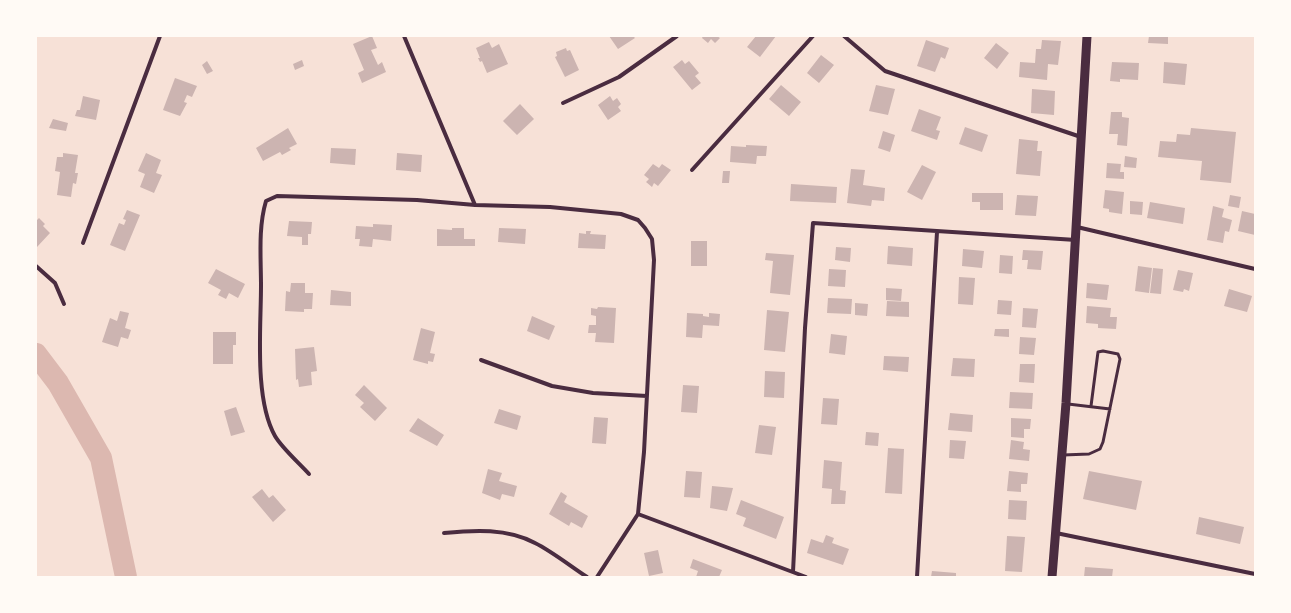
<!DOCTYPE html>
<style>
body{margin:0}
#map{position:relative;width:1291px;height:613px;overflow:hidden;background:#f7e1d7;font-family:"DM Sans",sans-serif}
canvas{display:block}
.frame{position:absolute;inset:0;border:37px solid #fffaf5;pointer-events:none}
</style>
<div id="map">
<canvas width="1291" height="613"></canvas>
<div class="frame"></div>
</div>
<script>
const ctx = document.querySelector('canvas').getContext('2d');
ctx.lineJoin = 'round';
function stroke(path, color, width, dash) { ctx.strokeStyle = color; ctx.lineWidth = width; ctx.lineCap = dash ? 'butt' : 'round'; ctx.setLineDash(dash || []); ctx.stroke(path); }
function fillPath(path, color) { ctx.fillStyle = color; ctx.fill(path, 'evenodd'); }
const river = new Path2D(`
 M36,354l22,29 43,75 25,119`);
const building = new Path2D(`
 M372,36l5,12 -6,2 7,15 4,-3 4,10 -24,11 -4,-10 6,-3 -11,-26z
 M609,36h24l2,2 -17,11z
 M703,36h14l3,2 -5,5 -4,-4 -3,4 -6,-5z
 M756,36h20l-16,21 -13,-10z
 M1149,36h19v8l-20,-1z
 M926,40l23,8 -4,11 -4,-2 -6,15 -18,-6z
 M1042,40l19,1 -3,24 -10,-1 -1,16 -28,-3 1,-15 15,1 1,-14h5z
 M489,42l3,6 7,-4 9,20 -21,9 -5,-12 -2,1 -2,-4h2l-4,-10z
 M996,43l13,10 -12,16 -13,-11z
 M566,48l1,3 3,-1 9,20 -14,7 -10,-20 2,-1 -1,-4z
 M821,55l13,10 -15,18 -12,-10z
 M302,60l2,6 -9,4 -2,-6z
 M682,60l3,4 4,-3 10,12 -4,3 6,7 -9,7 -19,-23z
 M207,61l6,10 -6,3 -5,-9z
 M1112,62l27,1 -1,17 -18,-1v3l-10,-1z
 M1164,62l23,2 -2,21 -22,-2z
 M175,78l22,8 -5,11 -5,-2 -3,7 3,1 -7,13 -17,-6z
 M781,85l20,17 -12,14 -20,-17z
 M876,85l19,4 -7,26 -19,-4z
 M1032,89l23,2 -1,24 -23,-2z
 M83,96l17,4 -4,20 -21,-4 2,-6h3z
 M610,96l3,5 4,-3 4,6 -3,3 3,4 -13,9 -10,-15z
 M520,104l14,15 -17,16 -14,-14z
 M919,109l22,8 -5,13 4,1 -3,9 -26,-9z
 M1111,112h11v5l7,1 -2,28 -10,-1 1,-11h-9z
 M53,119l15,4 -2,8 -17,-3z
 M965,127l23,8 -6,17 -23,-8z
 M288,128l9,16 -8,4 2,2 -9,5 -2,-3 -17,9 -7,-13z
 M1191,128l45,4 -5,51 -31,-3 2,-19 -44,-4 2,-16 16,1 1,-8 13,1z
 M883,131l12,4 -5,17 -12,-4z
 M1019,139l19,2 -1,10h5l-2,25 -24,-2z
 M746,145l21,1 -1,10h-9l-1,8 -26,-2 1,-16 15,1z
 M331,148l25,1 -1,16 -25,-2z
 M63,153l15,2 -3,18h3l-2,11 -3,-1 -2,14 -14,-2 3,-23 -5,-1 2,-14h6z
 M146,153l15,7 -5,13 6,2 -8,18 -14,-6 5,-13 -7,-3z
 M397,153l25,2 -1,17 -25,-2z
 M1125,156l12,2 -1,10 -12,-1z
 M1107,163l14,1 -1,8h4v7l-18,-1z
 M653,164l6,4 3,-4 9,6 -13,16 -4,-3 -2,4 -6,-5 3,-3 -5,-4z
 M922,165l14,7 -14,28 -15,-8z
 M851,169l14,1 -2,15 22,3 -1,13 -12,-1 -1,6 -24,-3z
 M723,171h7l-1,12h-7z
 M791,184l46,3 -1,16 -46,-2z
 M1105,190l19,2 -2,22 -13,-2v-3l-6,-1z
 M972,193h31v17h-23v-8h-8z
 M1017,195l21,1 -2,20 -21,-1z
 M1230,195l11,2 -2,11 -11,-2z
 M1130,201l13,1 -1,13 -12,-1z
 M1150,202l35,6 -2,16 -36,-6z
 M1213,206l11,3 -2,8 10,3 -3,12 -4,-1 -2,12 -16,-3z
 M127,210l13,5 -15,36 -15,-6 9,-22 5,2 2,-5 -3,-1z
 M1242,211l13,3v21l-17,-4z
 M39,218l6,6 -2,2 7,7 -13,14 -1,-26z
 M289,221l23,1 -1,12h-3v11h-6v-8l-15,-1z
 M373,224l19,1 -1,16 -18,-2 -1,8 -13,-1 1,-7h-5l1,-13 17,1z
 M452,228h12v11h11v7h-38v-17l15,1z
 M499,228l27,1 -1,15 -27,-2z
 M586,231h5l-1,3 16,1 -1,14 -27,-1 1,-15 7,1z
 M691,241h16v25h-16z
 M888,246l25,2 -1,18 -25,-2z
 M836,247l15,1 -1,14 -15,-2z
 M963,249l21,2 -2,17 -20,-2z
 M1023,250l20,1 -2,19 -14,-1 1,-9h-6z
 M766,253l28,2 -4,40 -20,-2 3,-32 -8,-1z
 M1000,255l13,1 -1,18 -13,-1z
 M1138,266l14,2 -3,25 -14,-2z
 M1153,268l10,1 -2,25 -11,-1z
 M216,269l29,15 -7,14 -9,-5 -3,6 -8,-4 3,-5 -13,-7z
 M829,269l17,1 -1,17 -17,-1z
 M1178,270l15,3 -4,18 -5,-2 -1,3 -10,-2z
 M959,277l16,1 -2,27 -15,-1z
 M291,283h14v10h8l-1,16h-8v3l-19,-1 1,-20 4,1z
 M1087,283l22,2 -2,15 -21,-2z
 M886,288l16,1 -1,12 -15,-1z
 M1229,289l23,7 -5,16 -23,-6z
 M331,290l20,2v14l-21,-1z
 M828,298l24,1 -1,15 -24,-1z
 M998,300l14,1 -1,14 -14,-1z
 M887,301l22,1v15l-23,-1z
 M855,303l13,1 -1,12 -12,-1z
 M1087,306l24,2 -1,9h7l-1,12 -18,-1v-4l-12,-1z
 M598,307l18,1 -2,35 -19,-1 1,-9h-8l1,-8h7v-9l-5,-1v-7l6,1z
 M1023,308l15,1 -2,19 -14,-1z
 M767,310l22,2 -4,40 -21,-2z
 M120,311l9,2 -4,15 6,2 -3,9 -7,-2 -3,10 -16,-5 8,-24 7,3z
 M687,313l16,1v2l6,1v-4l11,1 -1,12 -16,-1 -1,13 -16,-1z
 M532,316l23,10 -6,14 -22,-9z
 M421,328l14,4 -5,21 5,1 -2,8 -5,-1v3l-15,-4z
 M995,329h14v8l-15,-1z
 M213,332h23v13h-3v19h-20z
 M831,334l16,2 -2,19 -16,-2z
 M1020,337l16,1 -2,17 -15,-1z
 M314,347l3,24 -6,1 1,13 -13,2 -1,-8 -2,1 -1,-31z
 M884,356l25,1 -1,15 -25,-2z
 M953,358l22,1 -1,18 -23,-1z
 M1020,364h15l-1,19 -15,-1z
 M765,371l20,1 -1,26 -20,-1z
 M364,385l23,23 -12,13 -15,-14 4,-4 -9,-8z
 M683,385l16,1 -2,27 -16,-1z
 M1010,392l23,1 -1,16 -23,-1z
 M823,398l16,1 -2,26 -16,-1z
 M236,407l9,25 -14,4 -7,-25z
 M499,409l22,7 -4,14 -23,-7z
 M950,413l23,2 -1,17 -24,-2z
 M594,417l14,1 -2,26 -14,-1z
 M418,418l26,17 -7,11 -28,-15z
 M1011,418l20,1 -1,10h-6v9l-13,-1z
 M759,425l17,2 -4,28 -17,-2z
 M866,432l13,1 -1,13 -13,-1z
 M950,440l16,1 -2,18 -15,-1z
 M1011,440l13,2 -1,7 7,1 -1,11 -20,-2z
 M888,448l16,1 -2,45 -17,-1z
 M824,460l18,2 -2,28 6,1 -1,13h-14l1,-15 -10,-1z
 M488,469l14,4 -3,8 18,5 -3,11 -12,-3 -2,6 -18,-7z
 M686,471l16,1 -2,26 -16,-1z
 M1009,471l19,2 -1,11h-6v8l-14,-1z
 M1089,471l53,10 -6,29 -53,-11z
 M712,486l21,2 -6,23 -17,-3z
 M262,489l7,9 4,-3 13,15 -13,12 -21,-25z
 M561,492l6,4 -3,6 24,14 -6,12 -11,-6 -2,4 -20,-12z
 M741,500l43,17 -8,22 -33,-13 3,-8 -10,-4z
 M1009,500l18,1 -1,19 -18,-1z
 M1199,517l45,10 -4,17 -44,-10z
 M826,535l8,3 -2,5 17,6 -6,16 -36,-12 4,-14 12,4z
 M1007,536l18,1 -3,35 -17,-1z
 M658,550l5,23 -14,3 -5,-23z
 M693,559l29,11 -3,7h-23l2,-6 -8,-3z
 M1085,567l28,2 -1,8h-28z
 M932,571l24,2v4h-25z`);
const service = new Path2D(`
 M1068,404l42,5
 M1063,455l26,-1 11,-5 3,-7 17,-83 -2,-5 -15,-3 -5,1 -7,54`);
const minor = new Path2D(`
 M404,36l71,169
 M844,36l41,35 196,66
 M563,103l56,-26 58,-41
 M692,170l121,-134
 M1077,227l178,42
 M83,243l77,-207
 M36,266l19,17 9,21
 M481,360l71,26 41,7 54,3
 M309,474c-10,-11 -27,-26 -34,-38 -21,-37 -14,-108 -14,-150 0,-28 -3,-58 5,-85l11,-5 140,4 58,5 75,2 71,7 17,6 7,8 7,11 2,21 -10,192 -6,62 -41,63
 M638,514l168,63
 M444,533c30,-3 63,-5 91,10 18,9 35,23 52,34
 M1056,533l199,41
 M793,572l12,-244 8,-105 263,17
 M917,577l20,-345`);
const primary = new Path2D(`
 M1052,577l14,-174 21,-367`);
stroke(river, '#dcb8b0', 22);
fillPath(building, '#ccb4b1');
stroke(service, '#4a2c40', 3);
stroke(minor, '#4a2c40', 4);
stroke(primary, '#4a2c40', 9);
</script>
